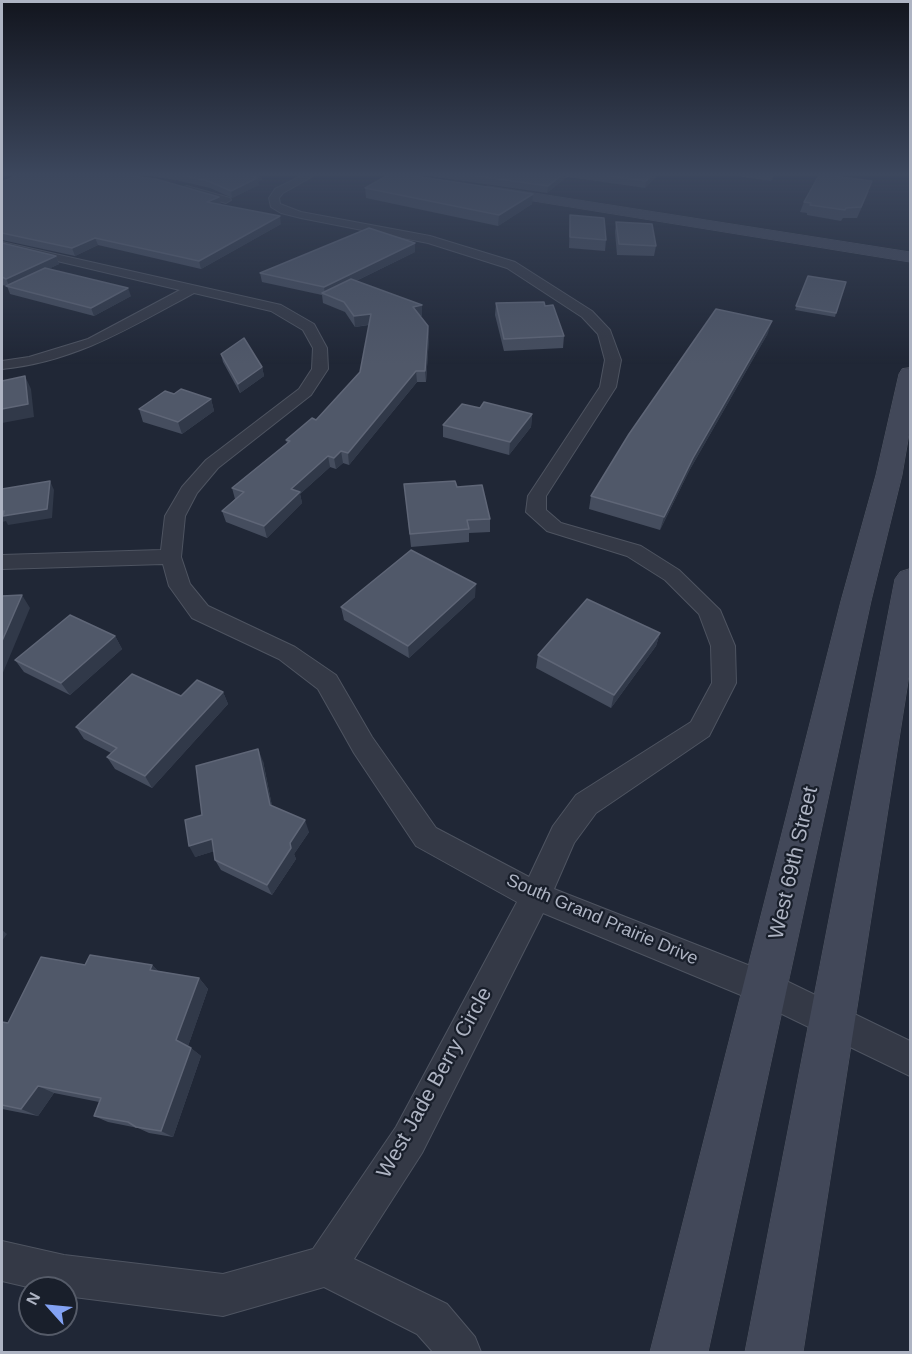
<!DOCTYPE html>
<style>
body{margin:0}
#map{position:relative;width:912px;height:1354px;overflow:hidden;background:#202736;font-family:Arial,sans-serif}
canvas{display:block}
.frame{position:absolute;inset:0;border:3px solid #aeb4c3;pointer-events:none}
.north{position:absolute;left:18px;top:1276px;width:60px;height:60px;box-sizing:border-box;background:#191f2b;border:2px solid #555b68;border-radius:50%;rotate:297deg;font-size:16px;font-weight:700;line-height:24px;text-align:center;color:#aeb4c3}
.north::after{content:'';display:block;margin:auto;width:21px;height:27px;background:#83a2f3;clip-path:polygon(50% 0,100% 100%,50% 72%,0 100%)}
</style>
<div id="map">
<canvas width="912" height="1354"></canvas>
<div class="frame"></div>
<div class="north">N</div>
</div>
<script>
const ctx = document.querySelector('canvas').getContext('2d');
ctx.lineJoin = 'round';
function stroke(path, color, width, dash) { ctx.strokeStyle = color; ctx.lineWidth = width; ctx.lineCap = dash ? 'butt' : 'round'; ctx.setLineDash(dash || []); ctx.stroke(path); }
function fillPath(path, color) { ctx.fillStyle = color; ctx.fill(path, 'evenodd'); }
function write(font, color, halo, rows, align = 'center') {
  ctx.font = font + ' Arial,sans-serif'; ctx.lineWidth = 4.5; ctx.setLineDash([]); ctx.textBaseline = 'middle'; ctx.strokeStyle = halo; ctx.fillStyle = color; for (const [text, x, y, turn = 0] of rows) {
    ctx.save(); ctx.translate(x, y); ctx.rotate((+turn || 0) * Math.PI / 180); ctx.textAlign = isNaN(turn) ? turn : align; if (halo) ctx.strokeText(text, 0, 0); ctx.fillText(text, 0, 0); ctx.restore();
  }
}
const street = new Path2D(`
 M303,175h12l-32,18 -4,5 1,6 21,8 129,24 85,26 77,49 18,19 11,30 -5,27 -70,109v14l15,13 80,23 38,24 41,40 15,36 1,37 -27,53 -113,77 -22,30 -20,46 222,87 134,65v35l-157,-76 -210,-87 -121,240 -68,106 93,45 28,33 6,15h-48l-16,-18 -93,-47 -101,29 -157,-20v-8h-34l-30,-7v-40l62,14 159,19 90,-25 83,-122 121,-225 -101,-56 -62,-93 -36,-64 -39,-30 -87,-41 -23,-32 -6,-22 -161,5v-14l159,-5 4,-34 17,-29 24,-27 93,-71 13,-20 1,-21 -10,-18 -32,-19 -77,-18c-63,34 -119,69 -192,76v-8l27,-4 59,-18 92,-49 -178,-42v-6l279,63 33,19 13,24 1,21 -17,26 -93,73 -21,25 -12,23 -4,41 9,27 18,22 87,41 41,28 36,62 64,91 93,49 24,-51 23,-31 115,-73 21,-39 -1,-37 -12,-32 -34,-34 -38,-24 -80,-25 -21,-19 2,-16 72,-109 5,-27 -7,-26 -16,-17 -75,-49 -79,-25 -127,-25 -20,-5 -10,-6 -2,-9 6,-9z
 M187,186l43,12 1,2 -5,3 -43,-12v-4z`);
const secondary = new Path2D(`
 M489,186l421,66v10l-426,-69 -2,-3 2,-3z
 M910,368v60l-8,47 -31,126 -163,751h-58l191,-751 35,-126 23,-101 3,-5z
 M910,569v100l-107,683h-58l150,-773 5,-7z`);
const wall = new Path2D(`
 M143,175h118l1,5 -4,2 1,3 -27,13 -22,-10 -35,-8z
 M421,175h76l2,1 2,-1h157l-13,13 -78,-11 -20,16z
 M728,175h47l-4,6z
 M2,182l217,15 2,7 -2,1 62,19 -80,45 -103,-24 -23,11 -73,-16v1z
 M365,188l168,6 -1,10 -34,22 -132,-28z
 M869,191l-12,27h-14l-2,3 -34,-6v-2l-7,-1 4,-10z
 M570,215l36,25 -1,11 -36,-3z
 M616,222l40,24 -2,10 -37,-1 -2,-23z
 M2,243l54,13 3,8 -11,5 83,27 -37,20 -84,-22 -3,-8 -5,-1z
 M415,252l-59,29 66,24v11h-2l8,10 1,11 -3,45h-9l-68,83 -6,-2 -7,6 -6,-2 -30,27 2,9 -35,35 -41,-16 -4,-11 13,-12 -3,-11 55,-45 -1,-3 30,-20 44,-48 9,-47 -14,2 -10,-15 -22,-9 -1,-8 -60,-13 -2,-9z
 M808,276l28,37 -1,4 -40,-7z
 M496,303l49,3 19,30 -1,12 -59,3 -9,-36z
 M768,333l-79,138 -29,59 -71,-21 2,-13z
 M221,354l41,13 2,9 -24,17 -17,-31z
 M174,394l37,5 3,12 -32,23 -39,-12 -4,-13z
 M480,408l52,6 -1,13 -22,28 -66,-18v-12z
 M404,484l53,3 33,32v13l-21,1v9l-58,5z
 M475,597l-66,61 -65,-38 -3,-13z
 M660,633l-4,13 -45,62 -75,-40 2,-13z
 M115,636l7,13 -52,46 -46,-23 -9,-12z
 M223,692l5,12 -76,84 -37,-19 -8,-12 4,-4 -27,-14 -8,-12 105,-31z
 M263,761l9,45 37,26 -15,22 2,5 -24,36 -51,-25 -6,-10 -1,-9 -19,6 7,-42z
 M85,965h67l6,6 41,7 9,11 -20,57 13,10 -28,81 -24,-4 -11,-5 -30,-6 -14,-6 5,-14 -45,-9 -16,23 -36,-7v-87l6,1z`);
const shadedWall = new Path2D(`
 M258,175h3l1,5 -4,2 1,3 -27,13 -1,-7z
 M562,175h5v2l-20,16 1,-7z
 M652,175h6l-13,13 1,-7z
 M533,194l-1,10 -34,22 1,-11z
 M219,197l2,7 -12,6 -2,-8z
 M280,216l1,8 -80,45 -2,-8z
 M95,238l3,7 -23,11 -3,-8z
 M415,243v9l-88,43 -2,-1 -1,-7z
 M56,256l3,8 -49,23 -4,-8z
 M128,288l3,8 -37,20 -3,-8z
 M422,305v11l-8,1 -1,-10z
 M371,314l1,10 -17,3 -1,-11z
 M772,321l-4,12 -79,138 -29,59 4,-13 29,-59z
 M428,326l1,11 -3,45 -1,-11z
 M262,367l2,9 -24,17 -2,-9z
 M416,371l1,11 -68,83 -1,-12z
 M25,376l6,13 3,28 -32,6v-14z
 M211,399l3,12 -32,23 -4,-12z
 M532,414l-1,13 -22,28 1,-13z
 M341,451l2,12 -7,6 -2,-11z
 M328,456l2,11 -30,27 2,9 -35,35 -3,-12 27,-37z
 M50,481l4,9 -2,28 -44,7 -2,-4 -4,1v-10z
 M476,584l-1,13 -66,61 -1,-12z
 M22,595l8,13 -28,67v-34z
 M660,633l-4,13 -45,62 3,-13z
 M115,636l7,13 -52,46 -9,-12z
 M223,692l5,12 -76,84 -7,-12z
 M258,749l5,12 11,55 -4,-11z
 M305,820l4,12 -15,22 2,5 -24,36 -5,-10 23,-42z
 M212,839l6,11 -23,7 -6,-11z
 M2,930l5,4 -5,7z
 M152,965l11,11 -13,-6z
 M199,978l9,11 -21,60 -11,-9z
 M191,1048l10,8 -28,81 -12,-6z
 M38,1086l16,7 -16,23 -17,-7z`);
const building = new Path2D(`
 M17,175h107l32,4 63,18 -12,5 73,14 -81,45 -104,-23 -23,10 -70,-15v-51z
 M181,175h77l-5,2 4,1 -26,13 -23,-10z
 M388,175h21l124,19 -34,21 -134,-27z
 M470,175h27l2,1 2,-1h61l-14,11z
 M603,175h49l-6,6z
 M819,175h9l44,6 -11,26 -15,1 -1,2 -35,-5 1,-2 -7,-1z
 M570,215l34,3 2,22 -36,-3z
 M616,222l36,2 4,22 -37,-2z
 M369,228l46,15 -91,44 -64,-14z
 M2,243l54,13 -50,23 -4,-2z
 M45,268l83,20 -37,20 -85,-22z
 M808,276l38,6 -10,31 -40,-7z
 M351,279l71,26 -9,2 15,19 -3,45h-9l-68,82 -7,-2 -7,7 -6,-2 -37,33 9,3 -36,34 -42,-15 22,-19 -12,-4 58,-47 -4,-1 26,-22 4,2 44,-48 11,-58 -17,2 -10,-14 -22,-9z
 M544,302l1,4 8,-1 11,31 -60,3 -8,-36z
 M716,309l56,12 -79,137 -29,59 -73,-21 38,-62z
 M244,338l18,29 -24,17 -17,-30z
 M25,376l3,28 -26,5v-28z
 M181,389l30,10 -33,23 -39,-13 26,-18 9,3z
 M484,402l48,12 -22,28 -67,-17 19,-21 18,4z
 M50,481l-3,28 -44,7 1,-5 -2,1v-23z
 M455,481l2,6 25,-2 8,34 -23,1 2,9 -59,5 -6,-50z
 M411,550l65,34 -68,62 -67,-39z
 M22,595l-20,46v-45z
 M587,599l73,34 -46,62 -76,-40z
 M70,615l45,21 -54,47 -46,-23z
 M132,674l49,22 16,-16 26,12 -78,84 -38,-19 10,-9 -41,-21z
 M258,749l12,56 35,15 -15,23 1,5 -24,37 -52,-25 -3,-21 -23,7 -4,-26 17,-5 -6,-49z
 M90,955l62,10 -2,5 49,8 -23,62 15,8 -30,83 -25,-4 -8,-5 -34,-6 7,-18 -63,-12 -17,23 -19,-4v-83l6,1 33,-66 44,8z`);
const streetNames = [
 ["South Grand Prairie Drive",602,920,23]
];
const nearStreetnames = [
 ["West 69th Street",794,863,-77],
 ["West Jade Berry Circle",435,1083,-61]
];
stroke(street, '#4e5461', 2);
stroke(secondary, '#4e5461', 1);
fillPath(street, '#343946');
fillPath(secondary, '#424859');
fillPath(wall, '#454d5e');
fillPath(shadedWall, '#313949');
fillPath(building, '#505869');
stroke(building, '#5f6677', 1.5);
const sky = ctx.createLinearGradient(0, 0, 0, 364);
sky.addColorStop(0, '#12151e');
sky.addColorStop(0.48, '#3c475d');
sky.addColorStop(1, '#3c475d00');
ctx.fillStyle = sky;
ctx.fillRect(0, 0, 912, 364);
write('18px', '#aeb4c3', '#191f2b', streetNames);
write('21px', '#aeb4c3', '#191f2b', nearStreetnames);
</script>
